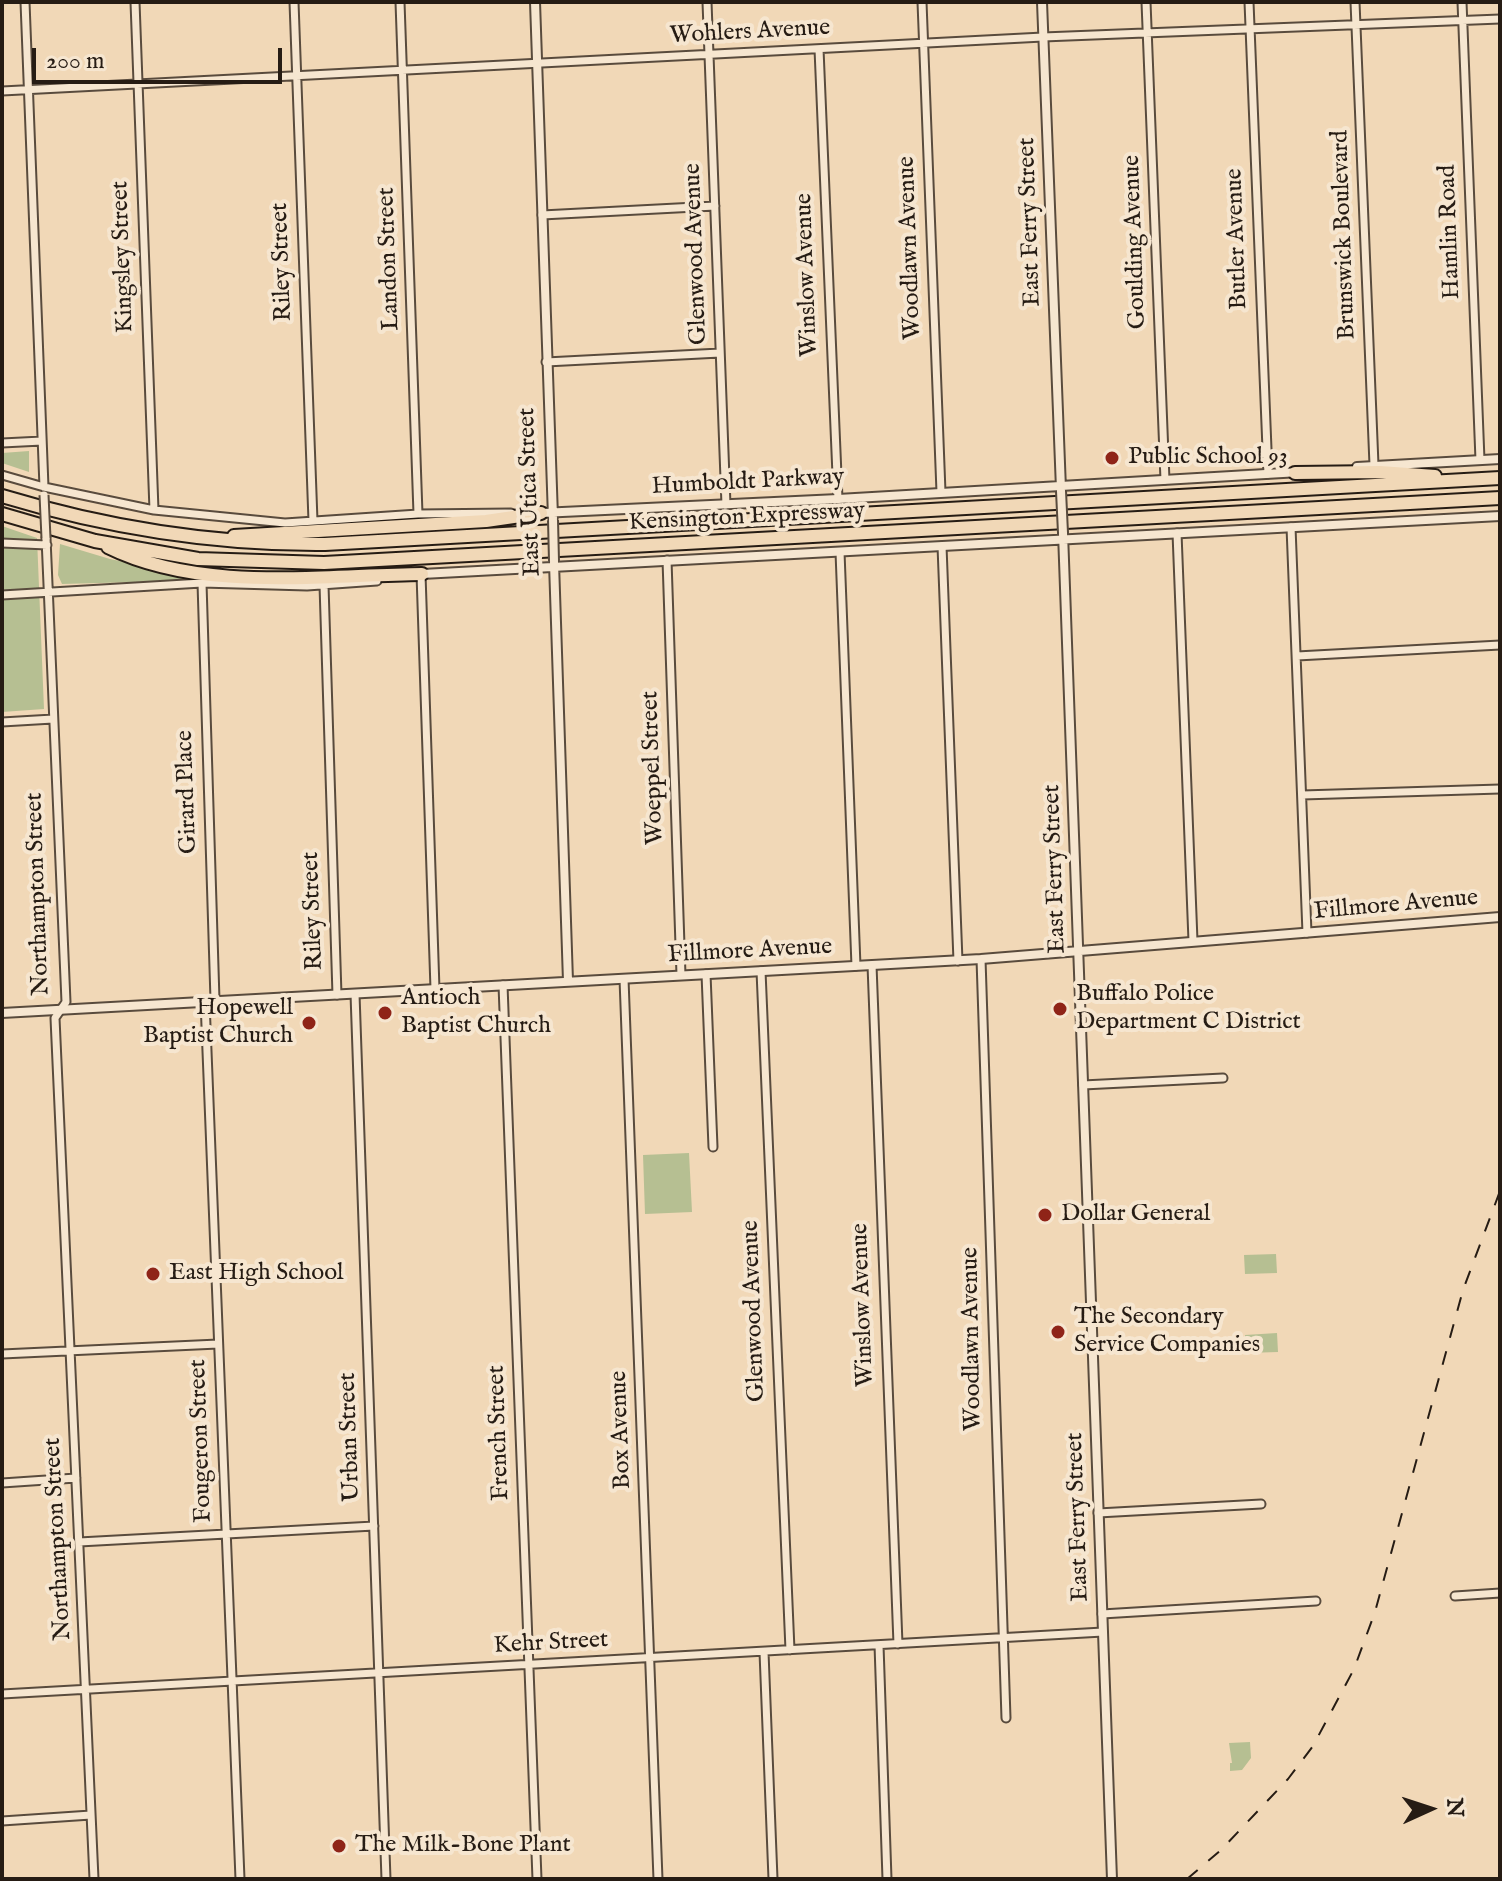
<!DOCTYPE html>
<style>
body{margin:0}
#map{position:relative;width:1502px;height:1881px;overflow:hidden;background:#f1d8b7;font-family:"IM FELL English",serif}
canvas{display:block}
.frame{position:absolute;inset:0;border:4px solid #261c14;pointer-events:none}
.north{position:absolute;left:1390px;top:1769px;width:80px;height:80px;-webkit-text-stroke:6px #f6e6d0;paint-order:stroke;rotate:87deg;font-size:22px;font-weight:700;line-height:32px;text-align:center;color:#261c14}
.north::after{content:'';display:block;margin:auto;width:28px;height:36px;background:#261c14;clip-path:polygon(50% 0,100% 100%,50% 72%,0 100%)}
.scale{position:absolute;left:32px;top:48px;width:250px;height:36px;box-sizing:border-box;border:4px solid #261c14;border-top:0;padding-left:10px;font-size:24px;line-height:28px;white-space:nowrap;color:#261c14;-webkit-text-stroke:6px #f6e6d0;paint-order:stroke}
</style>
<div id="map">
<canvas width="1502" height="1881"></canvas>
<div class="frame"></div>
<div class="north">N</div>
<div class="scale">200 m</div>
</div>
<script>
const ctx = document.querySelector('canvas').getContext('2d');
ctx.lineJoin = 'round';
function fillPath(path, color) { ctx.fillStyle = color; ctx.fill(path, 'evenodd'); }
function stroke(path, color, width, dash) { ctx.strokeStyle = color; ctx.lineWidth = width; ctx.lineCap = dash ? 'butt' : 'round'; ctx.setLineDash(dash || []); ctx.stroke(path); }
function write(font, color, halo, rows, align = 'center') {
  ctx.font = font + ' "IM FELL English",serif'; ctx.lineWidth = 8; ctx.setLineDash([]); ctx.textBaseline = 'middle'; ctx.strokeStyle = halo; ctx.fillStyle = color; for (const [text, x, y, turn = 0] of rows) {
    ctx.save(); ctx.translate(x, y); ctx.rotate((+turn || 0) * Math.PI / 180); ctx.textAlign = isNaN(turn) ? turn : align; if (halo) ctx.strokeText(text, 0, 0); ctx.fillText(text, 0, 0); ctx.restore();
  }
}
const green = new Path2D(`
 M29,451v21l-27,-9v-10z
 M2,526l35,12 7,171 -42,3z
 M60,544l50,15 100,21 -148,4 -4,-9z
 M689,1153l3,59 -47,2 -2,-59z
 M1276,1254l1,19 -32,1 -1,-19z
 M1277,1333l1,19 -32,1 -1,-18z
 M1250,1742l1,16 -9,12 -12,1v-8h2l-3,-20z`);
const minor = new Path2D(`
 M25,2l19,485
 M135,2l19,508
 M294,2l19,519
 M400,2l18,512
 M707,2l19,503
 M922,2l19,490
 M1146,2l19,478
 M1249,2l19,472
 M1355,2l19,463
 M1462,2l18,458
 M819,49l19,450
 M2,91l1041,-54 457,-18
 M542,215l173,-9
 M546,362l174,-9
 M2,443l40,-2
 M2,475l42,12 110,23 131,13 133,-9 93,-1
 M1291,527l16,406
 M1177,533l16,408
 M46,538l20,464 -11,16 39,861
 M2,543l45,2
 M942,546l16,415
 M840,552l16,414
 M667,560l14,415
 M421,574l14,415
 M202,583l13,417
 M324,585l13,410
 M2,595l200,-12 105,3 70,-5
 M1297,656l203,-11
 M2,722l51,-3
 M1302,795l198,-6
 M981,959l25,759
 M872,965l26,679
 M761,971l29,679
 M706,974l7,173
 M624,979l34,900
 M503,985l34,894
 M355,994l31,885
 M205,1001l35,878
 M1083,1085l140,-7
 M2,1354l216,-10
 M2,1483l74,-5
 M1098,1513l163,-9
 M79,1542l295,-16
 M1455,1596l45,-3
 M1102,1614l214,-13
 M879,1645l8,234
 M764,1652l9,227
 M2,1694l1101,-62
 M2,1821l89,-6`);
const tertiary = new Path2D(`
 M535,2l18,515
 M1042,2l19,487
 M1357,467l143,-8
 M541,513l297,-14 462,-27
 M1063,533l49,1346
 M554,563l14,418
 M422,574l1078,-58
 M2,1013l979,-54 519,-42`);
const motorway = new Path2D(`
 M1295,473l85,-1 55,4
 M2,496c106,32 213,49 323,48l1175,-66
 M2,514l93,27 103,18 126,4 1176,-65
 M234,536l252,-15 55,-8
 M108,547c93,46 214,28 314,27`);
const rail = new Path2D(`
 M1187,1879l34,-29 67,-71 25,-33 41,-77 21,-57 88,-322 37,-99`);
const minorBridge = new Path2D(`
 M44,495l2,43`);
const tertiaryBridge = new Path2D(`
 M1061,491l2,42
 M553,520l1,41`);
const markers = [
 [1112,458,8,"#8f2418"],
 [1060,1009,8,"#8f2418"],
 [385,1013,8,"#8f2418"],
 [309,1023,8,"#8f2418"],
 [1045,1215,8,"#8f2418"],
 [153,1274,8,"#8f2418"],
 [1058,1332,8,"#8f2418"],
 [339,1846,8,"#8f2418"]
];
const streetNames = [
 ["Wohlers Avenue",750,33,-3],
 ["East Ferry Street",1031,222,-92],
 ["Hamlin Road",1451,232,-92],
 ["Brunswick Boulevard",1345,235,-92],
 ["Butler Avenue",1238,239,-92],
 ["Goulding Avenue",1136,242,-92],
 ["Woodlawn Avenue",911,248,-92],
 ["Glenwood Avenue",697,254,-92],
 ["Kingsley Street",124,257,-92],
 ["Landon Street",390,259,-92],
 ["Riley Street",283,262,-92],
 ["Winslow Avenue",808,275,-92],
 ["Humboldt Parkway",748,483,-3],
 ["East Utica Street",531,492,-92],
 ["Kensington Expressway",747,518,-3],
 ["Woeppel Street",654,768,-92],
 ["Girard Place",188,792,-92],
 ["East Ferry Street",1056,869,-92],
 ["Northampton Street",39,894,-92],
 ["Fillmore Avenue",1396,906,-5],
 ["Riley Street",314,911,-92],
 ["Fillmore Avenue",750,952,-3],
 ["Winslow Avenue",864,1305,-92],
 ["Glenwood Avenue",755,1311,-92],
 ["Woodlawn Avenue",973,1339,-91],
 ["Box Avenue",622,1430,-92],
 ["French Street",500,1433,-92],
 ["Urban Street",351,1437,-92],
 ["Fougeron Street",202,1441,-92],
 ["East Ferry Street",1079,1517,-92],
 ["Northampton Street",59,1539,-93],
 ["Kehr Street",551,1644,-3]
];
const poiNames = [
 ["Public School 93",1128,458],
 ["Buffalo Police",1076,995],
 ["Department C District",1076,1023],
 ["Antioch",401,999],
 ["Baptist Church",401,1027],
 ["Hopewell",293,1009,"right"],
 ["Baptist Church",293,1037,"right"],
 ["Dollar General",1061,1215],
 ["East High School",169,1274],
 ["The Secondary",1074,1318],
 ["Service Companies",1074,1346],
 ["The Milk-Bone Plant",355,1846]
];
fillPath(green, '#b6bf92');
stroke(minor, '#594b3d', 11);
stroke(tertiary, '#594b3d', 12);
stroke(motorway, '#261c14', 16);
stroke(minor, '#f6e6d0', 7);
stroke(tertiary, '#f6e6d0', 8);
stroke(motorway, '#f1d8b7', 12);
stroke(rail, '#261c14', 2, [14, 14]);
stroke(minorBridge, '#594b3d', 11, []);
stroke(tertiaryBridge, '#594b3d', 12, []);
stroke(minorBridge, '#f6e6d0', 7);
stroke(tertiaryBridge, '#f6e6d0', 8);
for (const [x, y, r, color] of markers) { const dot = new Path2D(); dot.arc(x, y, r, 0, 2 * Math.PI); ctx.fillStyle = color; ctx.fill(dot); stroke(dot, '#f6e6d0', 3); }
write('24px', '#261c14', '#f6e6d0', streetNames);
write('24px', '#261c14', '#f6e6d0', poiNames, 'left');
</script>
